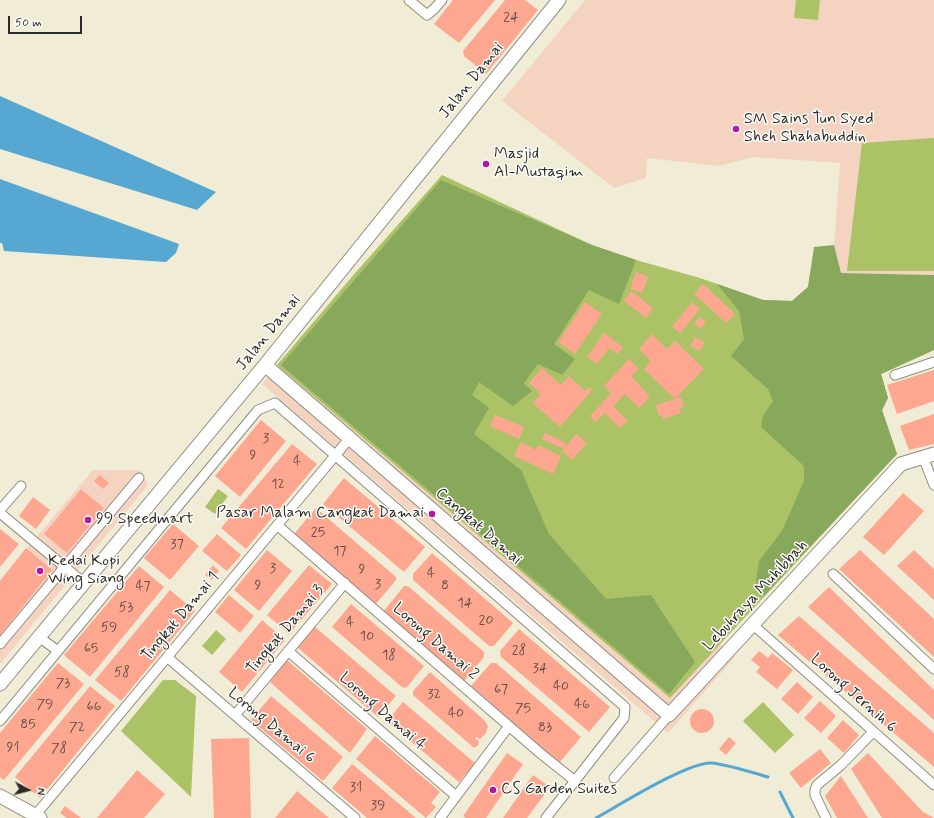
<!DOCTYPE html>
<style>
body{margin:0}
#map{position:relative;width:934px;height:818px;overflow:hidden;background:#f1ecd5;font-family:Mynerve,sans-serif}
canvas{display:block}
.north{position:absolute;left:8px;top:770px;width:40px;height:40px;-webkit-text-stroke:3px #fdfcf7;paint-order:stroke;rotate:97deg;font-size:11px;font-weight:700;line-height:16px;text-align:center;color:#2b2b2b}
.north::after{content:'';display:block;margin:auto;width:14px;height:18px;background:#2b2b2b;clip-path:polygon(50% 0,100% 100%,50% 72%,0 100%)}
.scale{position:absolute;left:8px;top:16px;width:74px;height:18px;box-sizing:border-box;border:2px solid #2b2b2b;border-top:0;padding-left:5px;font-size:12px;line-height:14px;white-space:nowrap;color:#2b2b2b;-webkit-text-stroke:3px #fdfcf7;paint-order:stroke}
</style>
<div id="map">
<canvas width="934" height="818"></canvas>
<div class="north">N</div>
<div class="scale">50 m</div>
</div>
<script>
const ctx = document.querySelector('canvas').getContext('2d');
ctx.lineJoin = 'round';
function fillPath(path, color) { ctx.fillStyle = color; ctx.fill(path, 'evenodd'); }
function stroke(path, color, width, dash) { ctx.strokeStyle = color; ctx.lineWidth = width; ctx.lineCap = dash ? 'butt' : 'round'; ctx.setLineDash(dash || []); ctx.stroke(path); }
function write(font, color, halo, rows, align = 'center') {
  ctx.font = font + ' Mynerve,sans-serif'; ctx.lineWidth = 3; ctx.setLineDash([]); ctx.textBaseline = 'middle'; ctx.strokeStyle = halo; ctx.fillStyle = color; for (const [text, x, y, turn = 0] of rows) {
    ctx.save(); ctx.translate(x, y); ctx.rotate((+turn || 0) * Math.PI / 180); ctx.textAlign = isNaN(turn) ? turn : align; if (halo) ctx.strokeText(text, 0, 0); ctx.fillText(text, 0, 0); ctx.restore();
  }
}
const built = new Path2D(`
 M585,0h349v275l-93,-2 -7,-28 6,-82 -87,-6 -34,9 -72,-8 -1,20 -32,10 -112,-87z
 M277,365l393,333 50,-54 15,13 -67,76 -406,-349z
 M93,470h47l8,15 -148,179v-84z`);
const green = new Path2D(`
 M796,0h24l-2,20 -24,-2z
 M934,138v133h-87l15,-128z
 M442,175l150,70 44,15 64,18 63,22 29,1 16,-14 2,-13 124,76 -53,24 7,24 -6,12 15,44 -227,244 -393,-333 79,-93z
 M218,489l10,7 -13,18 -10,-7z
 M216,630l10,9 -14,16 -10,-9z
 M163,680h12l21,16 -5,101 -70,-66z
 M763,702l31,33 -19,18 -32,-32z`);
const forest = new Path2D(`
 M441,180l151,65 44,15 -17,44 -30,-14 -35,54 21,15 -13,16 -24,-11 -14,19 8,8 -19,15 -34,-24 -7,13 17,13 -15,26 47,36 28,64 57,65 45,-4 44,67 -26,32 -388,-329z
 M834,245l7,28 93,2v75l-53,24 7,24 -6,12 15,44 -133,142 -6,-6 -2,-10 3,-19 23,-30 22,-50v-15l-43,-39 2,-11 10,-15 -5,-12 -37,-33 13,-17 -5,-28 -22,-27 46,16 29,1 16,-14 6,-40z`);
const water = new Path2D(`
 M0,96l216,96 -19,18 -197,-61z
 M0,179l179,65 -3,9 -10,9 -162,-11 -2,-8h-2z`);
const stream = new Path2D(`
 M780,792l13,26
 M596,818c22,-12 93,-57 116,-55 17,2 39,9 56,14`);
const building = new Path2D(`
 M453,0h42l-36,43 -25,-19z
 M505,0h20l13,10 -52,64 -22,-18 -1,-5z
 M636,272l12,5 -6,16 -12,-4z
 M703,284l32,30 -9,9 -32,-29z
 M631,291l22,17 -7,10 -22,-17z
 M585,302l17,12 -27,40 -17,-12z
 M692,302l8,7 -20,24 -8,-6z
 M700,317l6,5 -6,7 -6,-6z
 M604,333l19,14 -5,7 -9,-6 -12,16 -10,-7z
 M652,334l15,15 8,-8 29,28 -29,30 -31,-30 7,-8 -12,-12z
 M695,337l10,5 -5,9 -10,-5z
 M629,359l10,10 -8,7 19,21 -11,11 -14,-14 -12,12 15,15 -9,7 -14,-15 -10,9 -5,-6 21,-23 -7,-7z
 M542,368l19,17 8,-9 16,15 4,-4 3,3 -32,37 -27,-24 8,-9 -12,-11z
 M934,370v31l-37,13 -10,-29z
 M681,397l3,10 -5,1 2,5 -18,6 -1,-4 -3,1 -3,-11z
 M934,414v30l-25,6 -9,-24z
 M495,415l29,12 -5,12 -29,-13z
 M261,420l25,21 -46,56 -25,-21z
 M545,433l21,10 -2,6 -22,-10z
 M576,434l11,9 -15,17 -10,-9z
 M521,442l15,8 2,-5 23,11 -8,18 -39,-18z
 M292,444l25,20 -71,85 -25,-21z
 M100,475l9,8 -6,6 -9,-8z
 M344,478l81,69 -21,25 -81,-68z
 M81,489l23,19 -37,45 -23,-19z
 M903,493l21,18 -40,44 -21,-18z
 M33,497l17,13 -14,19 -17,-13z
 M316,508l80,69v3l-21,25 -81,-71z
 M173,524l26,22 -29,34 -26,-22z
 M0,529l19,15 -19,23z
 M217,534l24,21 -14,16 -25,-20z
 M26,548l26,22 -52,65v-54z
 M267,550l25,21 -33,40 -25,-21z
 M860,550l74,69v38l-95,-88z
 M914,550l20,19v31l-37,-34z
 M432,553l81,70 -19,23h-5l-76,-66v-6z
 M213,565l6,6 -8,9 -6,-5z
 M309,565l23,19 -43,50 -22,-19z
 M139,566l25,21 -74,90 -26,-22z
 M404,586h4l76,66v5l-20,24 -81,-69z
 M829,587l105,103v30l-126,-113z
 M170,590l25,21 -74,90 -26,-21z
 M229,595l25,21 -14,17 -25,-21z
 M351,604l73,62 -17,21 -4,1 -71,-61z
 M799,616l135,117v34l-156,-132z
 M262,620l23,20 -43,52 -23,-20z
 M314,626l82,70 -18,21 -81,-70z
 M519,629l91,78 -21,25 -88,-75 -1,-6z
 M759,651l9,7 4,-5 21,17 -16,19 -21,-17 4,-5 -9,-7z
 M287,660l80,69 -17,24 -80,-71z
 M58,663l26,21 -80,96 -4,-3v-44z
 M491,663h5l85,74 -22,26 -88,-77z
 M430,672l55,49 3,5 -2,7 -6,6 -4,-2 -1,2 3,1 1,4 -3,3 -2,1 -61,-53v-4z
 M797,682l16,15 -15,17 -17,-15z
 M90,686l25,20 -75,92 -25,-21z
 M271,696l72,61 -20,24 -72,-61z
 M820,701l16,15 -15,17 -17,-15z
 M403,702l72,61 -16,19 -72,-61z
 M690 721a12 12 0 1 1 24 0a12 12 0 1 1-24 0Z
 M843,720l16,15 -15,18 -17,-15z
 M375,736l65,56 -9,11 5,4 -10,11 -70,-59z
 M729,737l7,6 -10,12 -7,-6z
 M249,738l2,80h-37l-3,-79z
 M820,749l11,14 -30,25 -12,-15z
 M507,753l16,11 -37,54h-20l-3,-2z
 M868,753l55,59 11,6h-52l-31,-49z
 M352,764l5,4 59,50h-49l-8,-7 -27,-23z
 M137,770l28,24 -21,24h-47z
 M533,775l17,12 -23,31h-24z
 M841,776l27,42h-31l-12,-22z
 M297,791l32,27h-54z
 M65,806l16,12h-14l-7,-5z`);
const street = new Path2D(`
 M409,0l18,15 7,-6 8,-9
 M895,375l39,-13
 M923,457l11,28
 M0,510l21,-24
 M0,513l84,70
 M277,525l263,228 35,28
 M833,574l101,95
 M752,624l182,161
 M39,637l19,14
 M0,644l139,-166
 M288,651l168,145
 M167,657l188,161
 M235,715l110,-132
 M0,721l258,-311 17,-7 350,304 -1,11 -78,100
 M614,778l55,-63
 M33,818l316,-379
 M440,818l69,-92
 M826,818l-11,-23v-5l2,-5 24,-20 32,-33`);
const secondary = new Path2D(`
 M265,365l404,350 232,-251 33,-10
 M0,684l265,-319 294,-365
 M0,796l40,22`);
const markers = [
 [736,129,4,"#b5179e"],
 [486,164,4,"#b5179e"],
 [432,514,4,"#b5179e"],
 [88,520,4,"#b5179e"],
 [40,571,4,"#b5179e"],
 [493,790,4,"#b5179e"]
];
const numberNames = [
 ["24",511,18],
 ["3",266,439],
 ["9",253,456],
 ["4",297,462],
 ["12",278,485],
 ["25",318,533],
 ["37",177,545],
 ["17",340,552],
 ["3",273,569],
 ["9",362,570],
 ["4",431,574],
 ["3",378,585],
 ["9",258,586],
 ["8",445,586],
 ["47",143,587],
 ["14",465,604],
 ["53",126,608],
 ["20",486,621],
 ["4",350,623],
 ["59",109,628],
 ["10",367,637],
 ["65",91,649],
 ["28",519,651],
 ["18",389,656],
 ["34",540,669],
 ["58",122,673],
 ["73",63,684],
 ["40",561,687],
 ["67",501,690],
 ["32",434,695],
 ["79",45,705],
 ["46",582,705],
 ["66",94,707],
 ["75",523,709],
 ["40",456,714],
 ["85",28,725],
 ["72",77,728],
 ["83",545,728],
 ["91",13,748],
 ["78",59,749],
 ["31",356,788],
 ["39",378,806]
];
const streetNames = [
 ["Jalan Damai",472,81,-51],
 ["Jalan Damai",269,333,-51],
 ["Cangkat Damai",478,527,41],
 ["Lebuhraya Muhibbah",756,596,-47],
 ["Tingkat Damai 1",181,617,-50],
 ["Tingkat Damai 3",286,630,-50],
 ["Lorong Damai 2",435,642,41],
 ["Lorong Jernih 6",853,694,42],
 ["Lorong Damai 4",382,712,41],
 ["Lorong Damai 6",271,726,40]
];
const poiNames = [
 ["SM Sains Tun Syed",744,120],
 ["Sheh Shahabuddin",744,138],
 ["Masjid",494,155],
 ["Al-Mustaqim",494,173],
 ["Pasar Malam Cangkat Damai",424,514,"right"],
 ["99 Speedmart",96,520],
 ["Kedai Kopi",48,562],
 ["Wing Siang",48,580],
 ["CS Garden Suites",501,790]
];
fillPath(built, '#f5d3c1');
fillPath(green, '#abc267');
fillPath(forest, '#88a85c');
fillPath(water, '#56a7d1');
stroke(stream, '#56a7d1', 3);
fillPath(building, '#fda791');
stroke(street, '#8e8c80', 11);
stroke(secondary, '#8e8c80', 15);
stroke(street, '#fff', 9);
stroke(secondary, '#fff', 13);
for (const [x, y, r, color] of markers) { const dot = new Path2D(); dot.arc(x, y, r, 0, 2 * Math.PI); ctx.fillStyle = color; ctx.fill(dot); stroke(dot, '#fdfcf7', 1.5); }
write('14px', '#604a44', null, numberNames);
write('16px', '#2b2b2b', '#fdfcf7', streetNames);
write('16px', '#2b2b2b', '#fdfcf7', poiNames, 'left');
</script>
